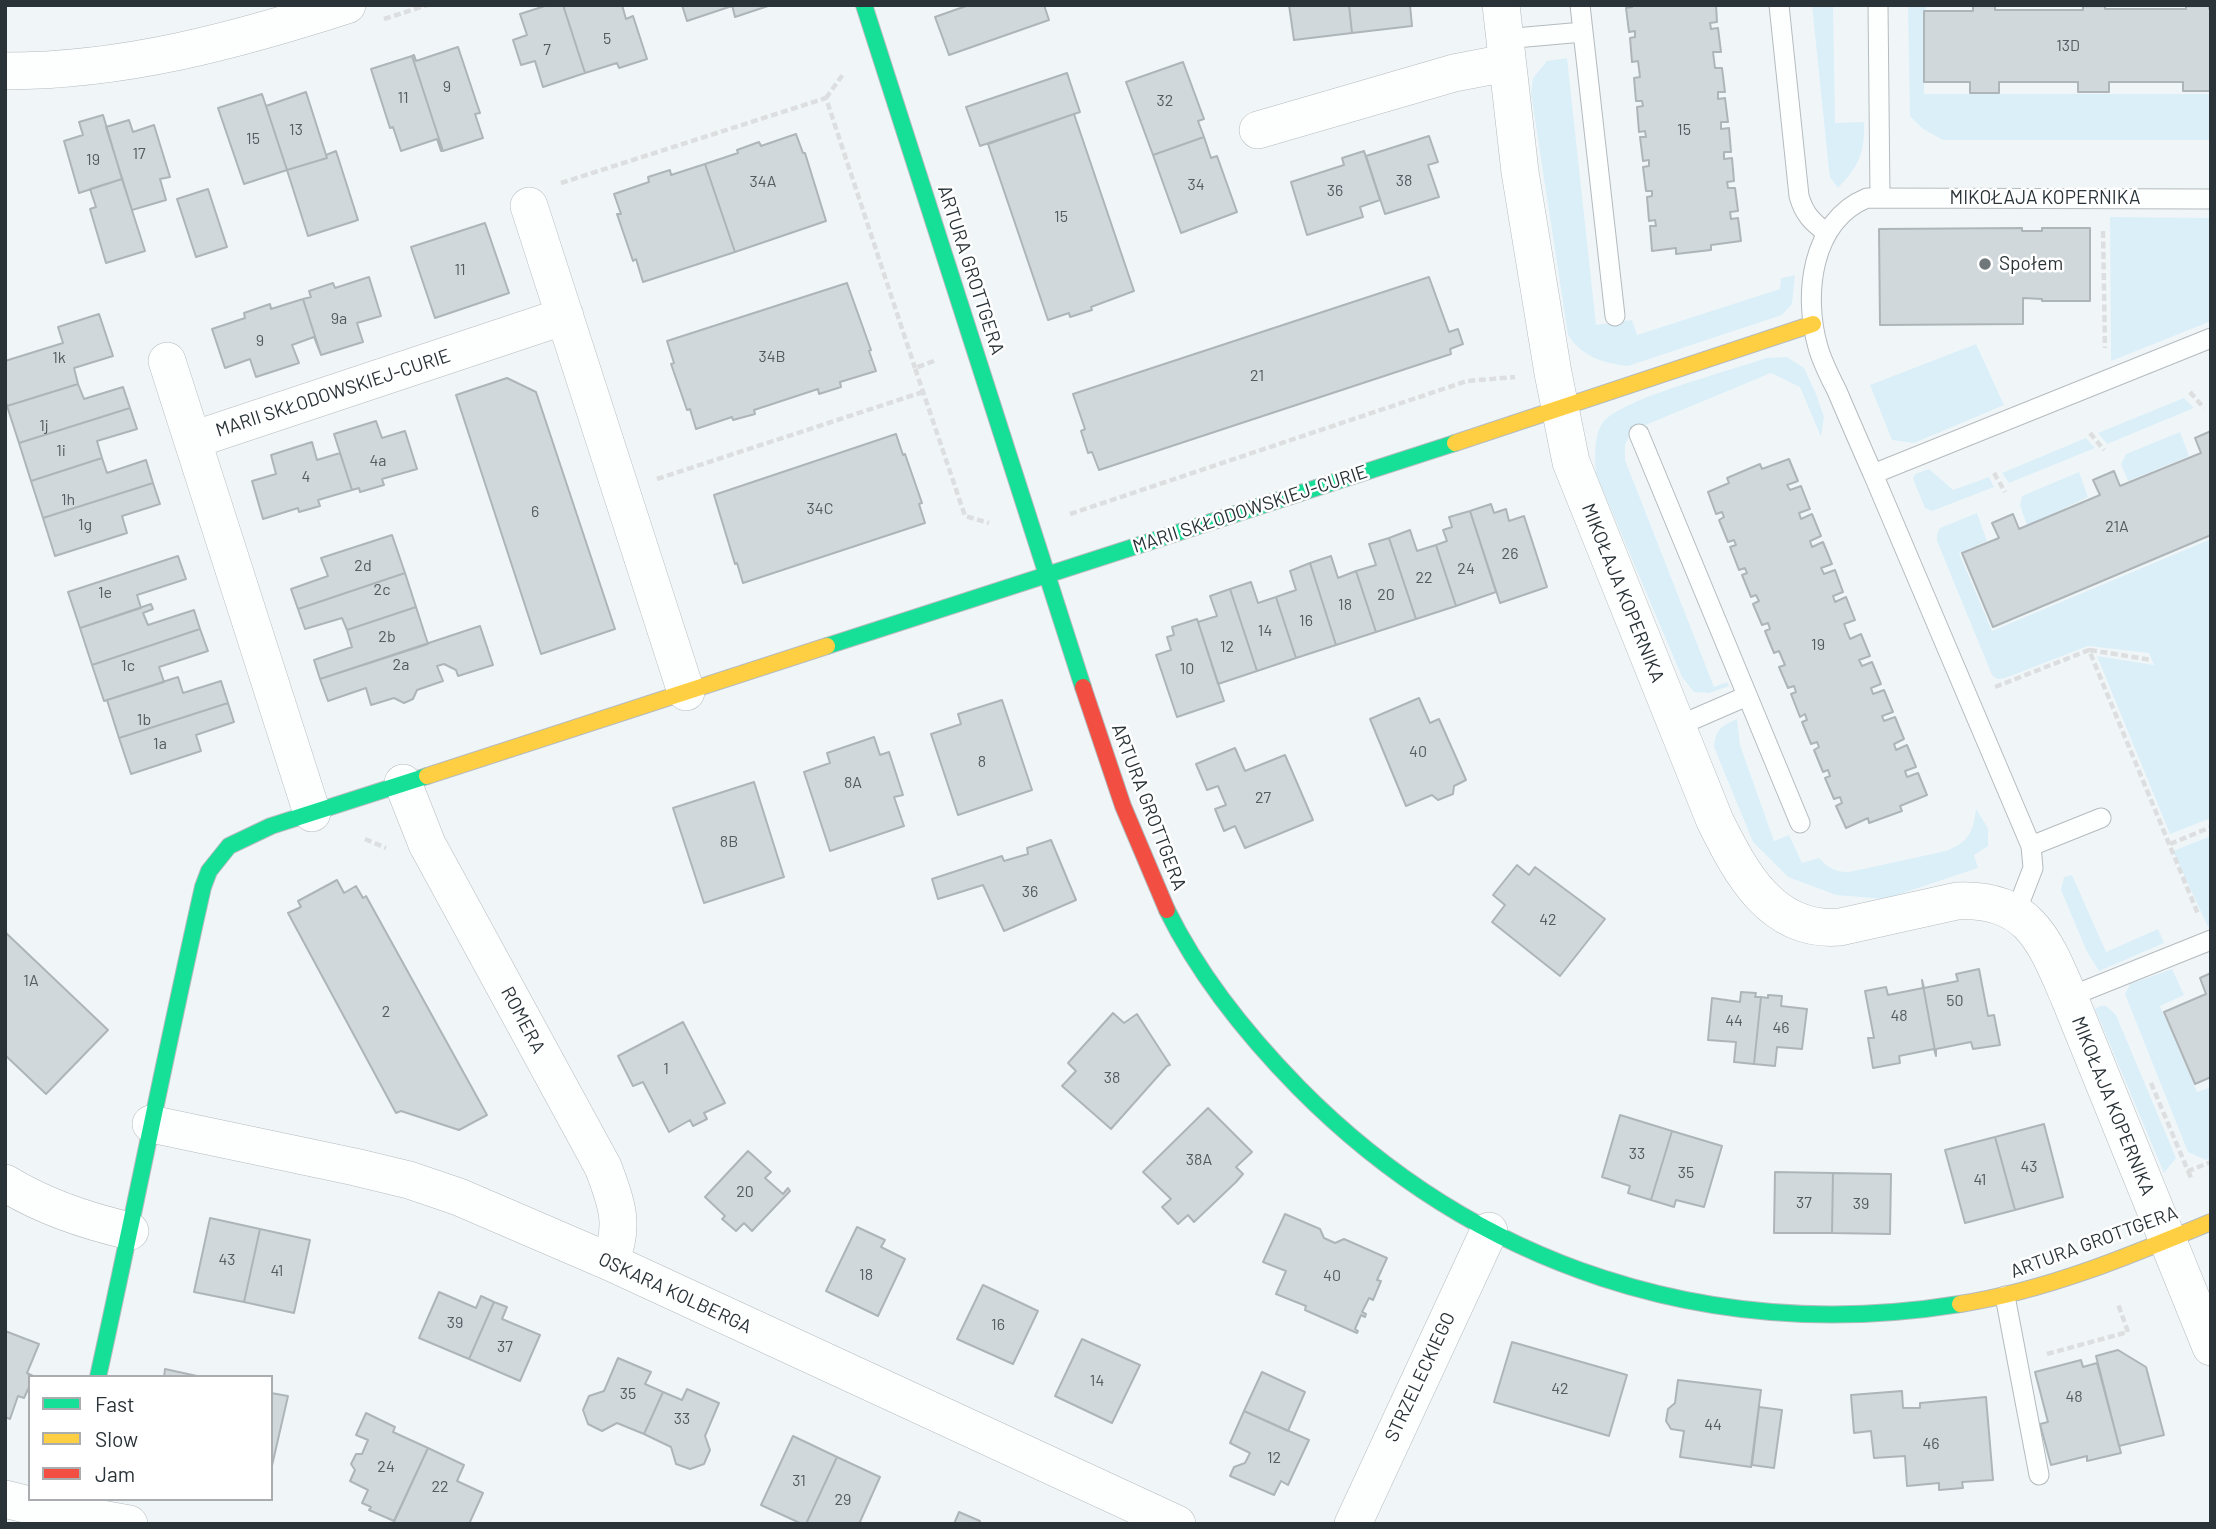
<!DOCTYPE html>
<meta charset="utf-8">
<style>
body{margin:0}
#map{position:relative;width:2216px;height:1529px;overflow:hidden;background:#f0f6f8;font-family:Barlow,sans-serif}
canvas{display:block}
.frame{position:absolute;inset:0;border:7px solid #293338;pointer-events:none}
.legend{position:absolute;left:28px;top:1375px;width:245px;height:126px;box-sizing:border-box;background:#fff;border:2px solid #a9adaf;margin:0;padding:9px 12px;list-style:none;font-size:21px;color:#293338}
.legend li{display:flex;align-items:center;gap:14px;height:35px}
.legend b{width:35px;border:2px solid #a9adaf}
</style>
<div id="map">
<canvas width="2216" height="1529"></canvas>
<div class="frame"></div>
<ul class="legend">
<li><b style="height:9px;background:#16e098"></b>Fast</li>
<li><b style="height:9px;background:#ffcf43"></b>Slow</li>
<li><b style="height:9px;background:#f24e42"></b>Jam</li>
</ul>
</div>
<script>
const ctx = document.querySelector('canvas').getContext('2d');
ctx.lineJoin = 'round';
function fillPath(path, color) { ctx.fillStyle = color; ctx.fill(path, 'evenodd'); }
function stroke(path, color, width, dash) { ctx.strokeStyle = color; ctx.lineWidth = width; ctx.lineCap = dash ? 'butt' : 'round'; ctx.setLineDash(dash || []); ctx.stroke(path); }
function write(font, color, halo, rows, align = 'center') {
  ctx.font = font + ' Barlow,sans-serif'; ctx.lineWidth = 5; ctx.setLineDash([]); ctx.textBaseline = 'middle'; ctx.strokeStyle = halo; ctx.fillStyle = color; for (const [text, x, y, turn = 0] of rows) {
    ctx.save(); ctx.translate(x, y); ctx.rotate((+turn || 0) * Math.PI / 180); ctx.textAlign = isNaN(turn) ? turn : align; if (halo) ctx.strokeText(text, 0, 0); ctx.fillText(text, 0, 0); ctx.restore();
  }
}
const green = new Path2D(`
 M1812,5h21l2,118 29,-1c1,31 -5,44 -26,66l-8,-11 -1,-7z
 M1908,5h18l-2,89h287v46h-268l-20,-11 -13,-13z
 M1567,58l29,267 36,-5 5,15 143,-46 1,-11 14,-3 -3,29 -10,11 -154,51c-25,-3 -46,-9 -60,-31l-37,-242 2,-15 14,-17z
 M2110,217l101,1v103l-100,40z
 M1976,344l28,61 -90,38 -22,-3 -22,-55z
 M1787,357l17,11 12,26 8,23 -3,20 -21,-50 -29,-14 -140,58 -6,14v15l89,227 13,-5 2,4 -20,7 -15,-1 -12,-15 -86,-203c-1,-17 -3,-39 8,-53 20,-23 129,-51 162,-63z
 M2184,398l10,10 -87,36 -9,-11z
 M2180,432l9,24 -61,25 -7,-17 5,-10z
 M2086,438l9,10 -86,35 -7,-10z
 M1929,469l24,21 36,-13 5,10 -62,24 -7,-3 -12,-29 2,-5z
 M2079,472l9,25 -61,29 -7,-21 2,-9z
 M1977,513l10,28 -28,12 33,78 219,-92v279l-41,16 -73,-178 57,9 -5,-12 -61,-7 -83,32 -8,1 -5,-4 -55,-134v-7l3,-6z
 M1737,719l3,26 34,96 15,-6 13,28 17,-5c10,10 15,14 30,14l97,-21c23,-9 27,-19 30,-42l12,19v18l-14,9 4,13 -93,31 -49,-4 -48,-18 -35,-35 -39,-95c2,-18 7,-21 23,-28z
 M2211,836v90l-3,1 -35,-76z
 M2072,875l34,77 52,-23 6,14 -65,28 -12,-19 -26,-62 3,-13z
 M2172,969l12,26 -24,11 37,86 14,-5v71l-5,2 -18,-8 -63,-158 5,-10z
 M2100,1006h6l10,9 60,143 -12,15 -69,-164z`);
const building = new Path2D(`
 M548,5h15l22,68 -42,14 -8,-26 -14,4 -8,-25 14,-5 -7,-21z
 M563,5h59l4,14 7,-3 14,43 -28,9 -2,-5 -32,10z
 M682,5h50v1l-45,15z
 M732,5h39l-36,12z
 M969,5h75l5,15 -100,35 -14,-38z
 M1289,5h60l3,28 -58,7z
 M1349,5h61l2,21 -60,7z
 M1632,5h84l1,17 -7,1 1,6 7,-1 3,24h-8l2,16h7l3,24h-7v7l7,-1 3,24h-7v7l8,-1 2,24h-7v7l8,-1 2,23 -7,1 1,6h7l3,23 -8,1 1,7 7,-1 3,23 -30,4v5l-35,4v-6l-24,3 -2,-25h6l-1,-6 -6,1 -2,-24 5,-1v-5h-6l-3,-24 6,-1v-6l-6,1 -3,-24h6l-1,-6 -6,1 -2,-25 6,-1 -1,-5h-6l-2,-23 6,-1 -2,-16 -6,1 -2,-24 5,-1v-6l-6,1 -3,-24 6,-1z
 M1973,5h22v5h88v-5h22v4h81v-4h23v4h2v82h-28v-9h-74v10h-31v-10h-79v11h-29v-11h-46v-71h49z
 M458,47l22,66 -5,1 8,24 -40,13 -31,-95 2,-1 2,6z
 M412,56l31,95h-2l-4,-12 -36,12 -8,-24 -3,1 -19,-59z
 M1183,62l21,57 -6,2 6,16 -51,18 -27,-73z
 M1067,73l13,39 -100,34 -14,-39z
 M306,92l21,66 -40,12 -21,-64z
 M262,94l25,76 -43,14 -26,-76z
 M1074,114l60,177 -43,16 1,3 -22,7 -1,-4 -21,7 -60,-176z
 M103,115l19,64 -43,14 -15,-52 19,-6 -4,-13z
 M129,120l4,12 21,-7 16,52 -10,2 6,21 -34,10 -26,-83z
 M796,134l7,19h2l21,68 -91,31 -30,-88 33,-11 -1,-3 22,-8 2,4z
 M1429,136l9,26 -10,3 11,32 -54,17 -19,-58z
 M1204,137l7,21 6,-2 20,56 -56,21 -28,-78z
 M336,151l22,69 -50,16 -21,-66 40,-12 -1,-3z
 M1364,151l16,49 -20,7 3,10 -56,18 -16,-53 53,-17 -2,-7z
 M705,164l30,88 -92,30 -7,-23 -3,2 -16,-47h4l-7,-20 35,-12 -1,-5 22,-7 1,5z
 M122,179l23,72 -39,12 -16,-54 6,-2 -6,-18z
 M208,189l19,58 -31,10 -19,-58z
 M485,223l24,70 -74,25 -24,-71z
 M2022,228v3h20v-3h48v73h-48v-2l-19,-1v26l-143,1 -1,-96z
 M369,277l12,39 -24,7 6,19 -42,13 -18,-56 8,-2 -2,-6 24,-8 2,5z
 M1429,277l20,55 9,-3 5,15 -13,5 1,5 -352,116 -7,-18 -4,1 -7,-22 4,-2 -12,-35z
 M847,283l24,67 -2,1 7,20 -36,11 1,5 -22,7 -1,-5 -64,21 1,4 -22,6 -1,-3 -36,12 -6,-20 -3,1 -16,-46 3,-1 -7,-22z
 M303,299l18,56 -7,-18 -22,8 7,18 -43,14 -6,-18 -25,9 -13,-39 33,-11 -1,-5 26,-9 1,5z
 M99,314l14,42 -39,12 4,16 -71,22 -2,-6v-39l58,-18 -5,-16z
 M507,378l29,14 79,237 -74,25 -85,-259z
 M78,384l6,15 39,-12 7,21 -111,35 -12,-37z
 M130,408l7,21 -40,12 5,17 -71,23 -12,-38z
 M376,421l6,17 23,-7 12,38 -35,10 2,6 -24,7 -1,-4 -7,2 -18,-56z
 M2211,431v104l-218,92 -31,-74 37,-15 -7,-15 21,-9 6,15 81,-34 -7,-15 21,-9 6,15 81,-33 -6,-15z
 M896,434l7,21 2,-1 17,49 -3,1 6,19 -182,60 -6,-20 -2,1 -21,-69z
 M312,442l5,18 23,-7 12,37 -34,10 2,6 -21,6 -1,-4 -35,11 -11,-38 24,-7 -5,-19z
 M102,458l5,15 39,-13 7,23 -110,35 -12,-37z
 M1789,459l9,22 -11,4 3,5 11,-4 9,23 -11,4 2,6 11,-5 9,22 -11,5 2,6 11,-5 9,22 -11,4 3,6 11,-4 8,22 -10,4 2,6 11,-5 9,23 -11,4 6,15 11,-5 9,22 -11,4 3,6 10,-4 9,22 -10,4 2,6 11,-4 9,22 -11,4 2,5 11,-4 9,22 -10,5 2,6 11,-5 9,22 -11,4 2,6 11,-4 9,22 -27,11 2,5 -33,12 -1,-5 -22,10 -10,-22 6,-3 -2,-6 -6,2 -9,-21 5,-2 -2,-6 -5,2 -9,-22 5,-3 -2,-5 -6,2 -9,-22 5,-2 -2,-6 -5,3 -9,-23 5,-2 -2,-6 -6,2 -9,-21 6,-2 -6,-14 -5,2 -9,-22 5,-2 -2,-6 -6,2 -9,-21 6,-3 -3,-6 -5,2 -9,-22 5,-2 -2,-5 -6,2 -9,-23 6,-2 -2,-5 -6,2 -9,-22 5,-3 -2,-5 -6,2 -8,-22 21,-9 -2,-5 33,-14 2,5z
 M153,483l7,21 -38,12 5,17 -72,23 -12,-38z
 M1491,504l3,9 12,-4 3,12 15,-5 23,71 -47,16 -30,-92z
 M1470,511l26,81 -40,14 -20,-61 11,-4 -4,-11 9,-3 -3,-10z
 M1410,530l7,21 19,-6 20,61 -40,13 -27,-81z
 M392,535l13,38 -107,36 -7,-20 37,-13 -7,-18z
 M1389,538l27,81 -40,13 -20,-61 20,-6 -7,-21z
 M178,556l8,23 -49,16 4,13 -61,20 -12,-36z
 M1331,556l7,22 18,-7 20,61 -40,13 -26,-82z
 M1310,563l26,82 -40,13 -20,-61 20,-7 -6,-19z
 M405,573l11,34 -69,23 -5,-12 -37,11 -7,-20z
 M1251,582l7,21 18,-6 20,61 -39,13 -27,-82z
 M1230,589l27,82 -39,13 -20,-62 19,-6 -7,-20z
 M151,604l2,5 -10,4 5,12 46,-15 6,19 -108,36 -12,-37z
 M416,607l12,37 -108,35 -6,-19 38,-13 -5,-17z
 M1197,619l27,82 -47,16 -21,-62 15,-5 -4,-13 7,-2 -2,-8z
 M480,626l13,39 -35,11 -2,-6 -12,-6 -7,2 6,15 -26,9 -4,9 -9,4 -10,-5 -23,7 -5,-17 -38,13 -8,-22z
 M200,629l8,22 -49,16 5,15 -60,19 -12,-36z
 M178,677l5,16 38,-12 7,22 -109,35 -12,-38z
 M1419,698l11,25 9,-4 27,61 -12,6 -1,8 -15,6 -6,-5 -26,11 -36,-87z
 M1002,700l30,90 -74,25 -27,-81 30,-10 -3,-10z
 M228,703l6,19 -38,13 5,16 -70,23 -12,-36z
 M874,737l6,18 9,-3 14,43 -9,2 10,29 -74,25 -26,-79 26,-9 -3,-10z
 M1235,748l10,23 40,-16 28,65 -68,28 -10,-22 -11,5 -9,-22 11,-4 -8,-19 -11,4 -11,-26z
 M754,782l30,95 -80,26 -31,-95z
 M1051,840l25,60 -72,31 -21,-46 -45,14 -6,-20 70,-23 2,5 24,-7 -1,-6z
 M1517,865l12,10 6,-8 70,52 -45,57 -68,-54 13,-17 -12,-10z
 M337,880l7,13 12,-7 7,12 3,-2 121,219 -28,15 -58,-19 -5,2 -108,-200 13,-6 -3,-6z
 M5,932l103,98 -62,64 -41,-39z
 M1979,969l9,47 6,-1 6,30 -27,4 -2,-7 -35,7v7l-14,-76 2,8 34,-7 -2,-7z
 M2211,973v104l-16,7 -31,-72 42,-18 -6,-16z
 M1922,980l14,76 -2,-7 -35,7 1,7 -27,5 -5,-30h6l-9,-47 21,-4 2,8 35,-7z
 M1741,992l15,1 -1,4h6l-7,67 -20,-2 2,-20 -28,-2 4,-42 28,4z
 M1768,995l14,1 -1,10 26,3 -5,40 -25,-2 -2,19 -21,-2 7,-67 7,1z
 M1113,1013l11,10 13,-9 33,51 -3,1 -56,63 -49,-43 14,-15 -8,-8z
 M683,1022l42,81 -21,10 3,6 -14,7 -3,-6 -21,12 -26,-50 -10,4 -15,-30z
 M1208,1108l44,44 -16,15 7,7 -7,8 -42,40 -6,-7 -10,9 -16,-17 9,-8 -28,-27z
 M1620,1115l52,16 -21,69 -23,-7 2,-7 -28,-9z
 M2044,1124l19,73 -48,13 -20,-73z
 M1672,1131l50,15 -18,61 -28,-7 -2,7 -23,-7z
 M1995,1137l20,73 -50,13 -20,-73z
 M748,1151l23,21 -6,6 18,16 5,-6 2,3 -38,40 -8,-8 -8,8 -14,-12 3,-3 -20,-19z
 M1775,1172l58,1 -1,60h-58z
 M1833,1173l58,1 -1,60 -58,-1z
 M1285,1214l35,15 4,9 11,5 9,-4 43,19 -10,22 4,1 -8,19 -4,-2 -7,14 4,2 -1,3 -4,-2 -6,14 3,2 -1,2 -52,-23 1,-4 -30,-12 10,-23 -23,-9z
 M210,1218l50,11 -16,73 -50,-10z
 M857,1227l28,13 -4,7 24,12 -27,57 -52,-25z
 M260,1229l50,11 -16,73 -50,-11z
 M983,1285l55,26 -25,53 -56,-25z
 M439,1292l37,16 5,-12 13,6 -25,57 -50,-21z
 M494,1302l13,5 -5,12 38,16 -20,46 -51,-22z
 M5,1331l34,13 -12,29 6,3 -3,1v8l-6,13 -6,-2 -8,23 -5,-2z
 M1082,1339l58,26 -28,58 -57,-27z
 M1512,1342l115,33 -18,61 -115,-34z
 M2118,1350l28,17 18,68 -45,11 -23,-90z
 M618,1358l33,14 -6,12 18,8 -19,42 -27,-11 -15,8 -14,-7 -5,-14 6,-14 15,-5z
 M2081,1360l2,7 14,-4 24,90 -34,8v-5l-36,9 -11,-41 8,-2 -13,-50z
 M165,1369l32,7v1h-33z
 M1262,1372l43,20 -17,39 -44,-20z
 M1678,1380l83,10 -10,77 -71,-10 4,-26 -13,-2 -5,-8 2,-12 7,-6z
 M687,1389l32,14 -14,33 5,14 -6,14 -14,5 -14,-5 -5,-17 -27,-13 19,-42 19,8z
 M1902,1391l1,17h17v-5l66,-6 7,83 -31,2 1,6 -24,2v-7l-32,3 -2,-30 -31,2 -3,-27 -17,2 -3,-38z
 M271,1393l17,3 -17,74z
 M1759,1407l23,3 -8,58 -22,-3z
 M1244,1411l65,29 -21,45 -7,-4 -7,14 -44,-19 4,-9 11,-4 5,-10 -20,-10z
 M366,1413l29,14 -2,5 35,16 -34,73 -25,-11 2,-3 -9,-4 6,-13 -18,-9 5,-11 -4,-6 5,-10h6l6,-14 -12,-5z
 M793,1436l44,21 -31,67h-4l-41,-19z
 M428,1448l36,17 -7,16 26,12 -14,31h-76z
 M837,1457l43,20 -21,47h-53z
 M959,1512l21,9 -2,3h-24z`);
const path = new Path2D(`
 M384,19l43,-14
 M826,98l18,-25
 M561,183l265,-85 89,270
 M2103,231l2,117
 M934,361l-19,7 50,148 24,7
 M2190,392l14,16
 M2090,433l14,17
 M1994,473l11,19
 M657,479l266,-87
 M1070,514l397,-133 48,-4
 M2090,650l62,10
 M1995,687l94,-37 109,264
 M365,839l21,9
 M2170,844l41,-17
 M2151,1083l37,88 23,-9
 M2188,1171l4,9
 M2047,1354l81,-22 -10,-28`);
const lane = new Path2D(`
 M1580,5l35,311
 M1779,5l20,191c5,18 13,26 28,37
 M1878,5l2,192
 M1504,39l79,-7
 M2211,199l-344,-1c-56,23 -64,97 -49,149 4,15 12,30 19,44 12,28 24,56 36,83l338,-136
 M1639,434l161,389
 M1873,474l158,372 2,22 -17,44
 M1678,726l69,-30
 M2031,846l70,-28
 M2069,997l142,-57
 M2005,1296l34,179`);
const street = new Path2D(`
 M1501,5l19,167 33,201 18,89 144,359c26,52 57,112 125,106l117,-26c72,-3 87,38 112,96l142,350
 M5,71c119,0 230,-30 342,-66
 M1258,130l196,-57 52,-10
 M529,206l157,486
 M167,361l145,452
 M193,440l372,-124
 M403,783l24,61 176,323c14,36 22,59 7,95
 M151,1124l204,43 54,13 50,17 151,65 567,262
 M5,1183c39,24 81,38 125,48
 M5,1499l36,9 88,16
 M1353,1524l136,-293`);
const fast = new Path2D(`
 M864,5l219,682
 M827,646l628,-203
 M1167,910c33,67 79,124 132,178 177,179 412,256 661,216
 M98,1377c36,-163 68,-327 105,-490l6,-16 20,-25 42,-20 156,-50`);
const slow = new Path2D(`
 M1455,443l358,-119
 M427,776l400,-130
 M1960,1304c88,-14 169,-48 251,-82`);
const jam = new Path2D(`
 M1083,687l40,119 44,104`);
const markers = [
 [1985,264,7,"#6f777b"]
];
const numberNames = [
 ["5",607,39],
 ["13D",2068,46],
 ["7",547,50],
 ["9",447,87],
 ["11",403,98],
 ["32",1165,101],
 ["13",296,130],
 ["15",1684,130],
 ["15",253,139],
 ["17",139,154],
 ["19",93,160],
 ["38",1404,181],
 ["34A",763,182],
 ["34",1196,185],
 ["36",1335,191],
 ["15",1061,217],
 ["11",460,270],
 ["9a",339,319],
 ["9",260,341],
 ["34B",772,357],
 ["1k",59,358],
 ["21",1257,376],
 ["1j",44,426],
 ["1i",61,451],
 ["4a",378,461],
 ["4",306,477],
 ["1h",68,500],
 ["34C",820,509],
 ["6",535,512],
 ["1g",85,525],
 ["21A",2117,527],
 ["26",1510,554],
 ["2d",363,566],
 ["24",1466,569],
 ["22",1424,578],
 ["2c",382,590],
 ["1e",105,593],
 ["20",1386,595],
 ["18",1345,605],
 ["16",1306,621],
 ["14",1265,631],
 ["2b",387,637],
 ["19",1818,645],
 ["12",1227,647],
 ["2a",401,665],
 ["1c",128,666],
 ["10",1187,669],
 ["1b",144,720],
 ["1a",160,744],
 ["40",1418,752],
 ["8",982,762],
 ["8A",853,783],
 ["27",1263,798],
 ["8B",729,842],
 ["36",1030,892],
 ["42",1548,920],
 ["1A",31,981],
 ["50",1955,1001],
 ["2",386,1012],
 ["48",1899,1016],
 ["44",1734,1021],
 ["46",1781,1028],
 ["1",666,1069],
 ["38",1112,1078],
 ["33",1637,1154],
 ["38A",1199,1160],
 ["43",2029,1167],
 ["35",1686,1173],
 ["41",1980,1180],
 ["20",745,1192],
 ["37",1804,1203],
 ["39",1861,1204],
 ["43",227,1260],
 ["41",277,1271],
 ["18",866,1275],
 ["40",1332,1276],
 ["39",455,1323],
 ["16",998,1325],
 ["37",505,1347],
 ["14",1097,1381],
 ["42",1560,1389],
 ["35",628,1394],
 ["48",2074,1397],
 ["33",682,1419],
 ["44",1713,1425],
 ["46",1931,1444],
 ["12",1274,1458],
 ["24",386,1467],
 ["31",799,1481],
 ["22",440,1487],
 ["29",843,1500]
];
const streetNames = [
 ["MIKOŁAJA KOPERNIKA",2045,198],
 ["ARTURA GROTTGERA",971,270,72],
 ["MARII SKŁODOWSKIEJ-CURIE",333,393,-18],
 ["MARII SKŁODOWSKIEJ-CURIE",1250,509,-18],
 ["MIKOŁAJA KOPERNIKA",1623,593,68],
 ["ARTURA GROTTGERA",1149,807,69],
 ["ROMERA",523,1020,62],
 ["MIKOŁAJA KOPERNIKA",2113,1106,68],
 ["ARTURA GROTTGERA",2094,1242,-20],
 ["OSKARA KOLBERGA",675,1293,25],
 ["STRZELECKIEGO",1420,1377,-65]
];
const poiNames = [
 ["Społem",1999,264]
];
fillPath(green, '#dbeff9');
fillPath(building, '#d1d8dc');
stroke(building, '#aeb5b8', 2);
stroke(lane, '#b4bbbe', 21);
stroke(street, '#b4bbbe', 38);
stroke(fast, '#b4bbbe', 18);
stroke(slow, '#b4bbbe', 18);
stroke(jam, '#b4bbbe', 18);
stroke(path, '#dcdedf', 4.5, [7, 3.5]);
stroke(lane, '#fdfefe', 19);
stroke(street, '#fdfefe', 37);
stroke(fast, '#16e098', 16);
stroke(slow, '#ffcf43', 16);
stroke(jam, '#f24e42', 16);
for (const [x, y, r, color] of markers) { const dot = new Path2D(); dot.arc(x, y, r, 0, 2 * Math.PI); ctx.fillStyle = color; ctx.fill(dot); stroke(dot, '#fff', 2.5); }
write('16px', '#535c61', null, numberNames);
write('19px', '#293338', '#fff', streetNames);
write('19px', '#293338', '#fff', poiNames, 'left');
</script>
